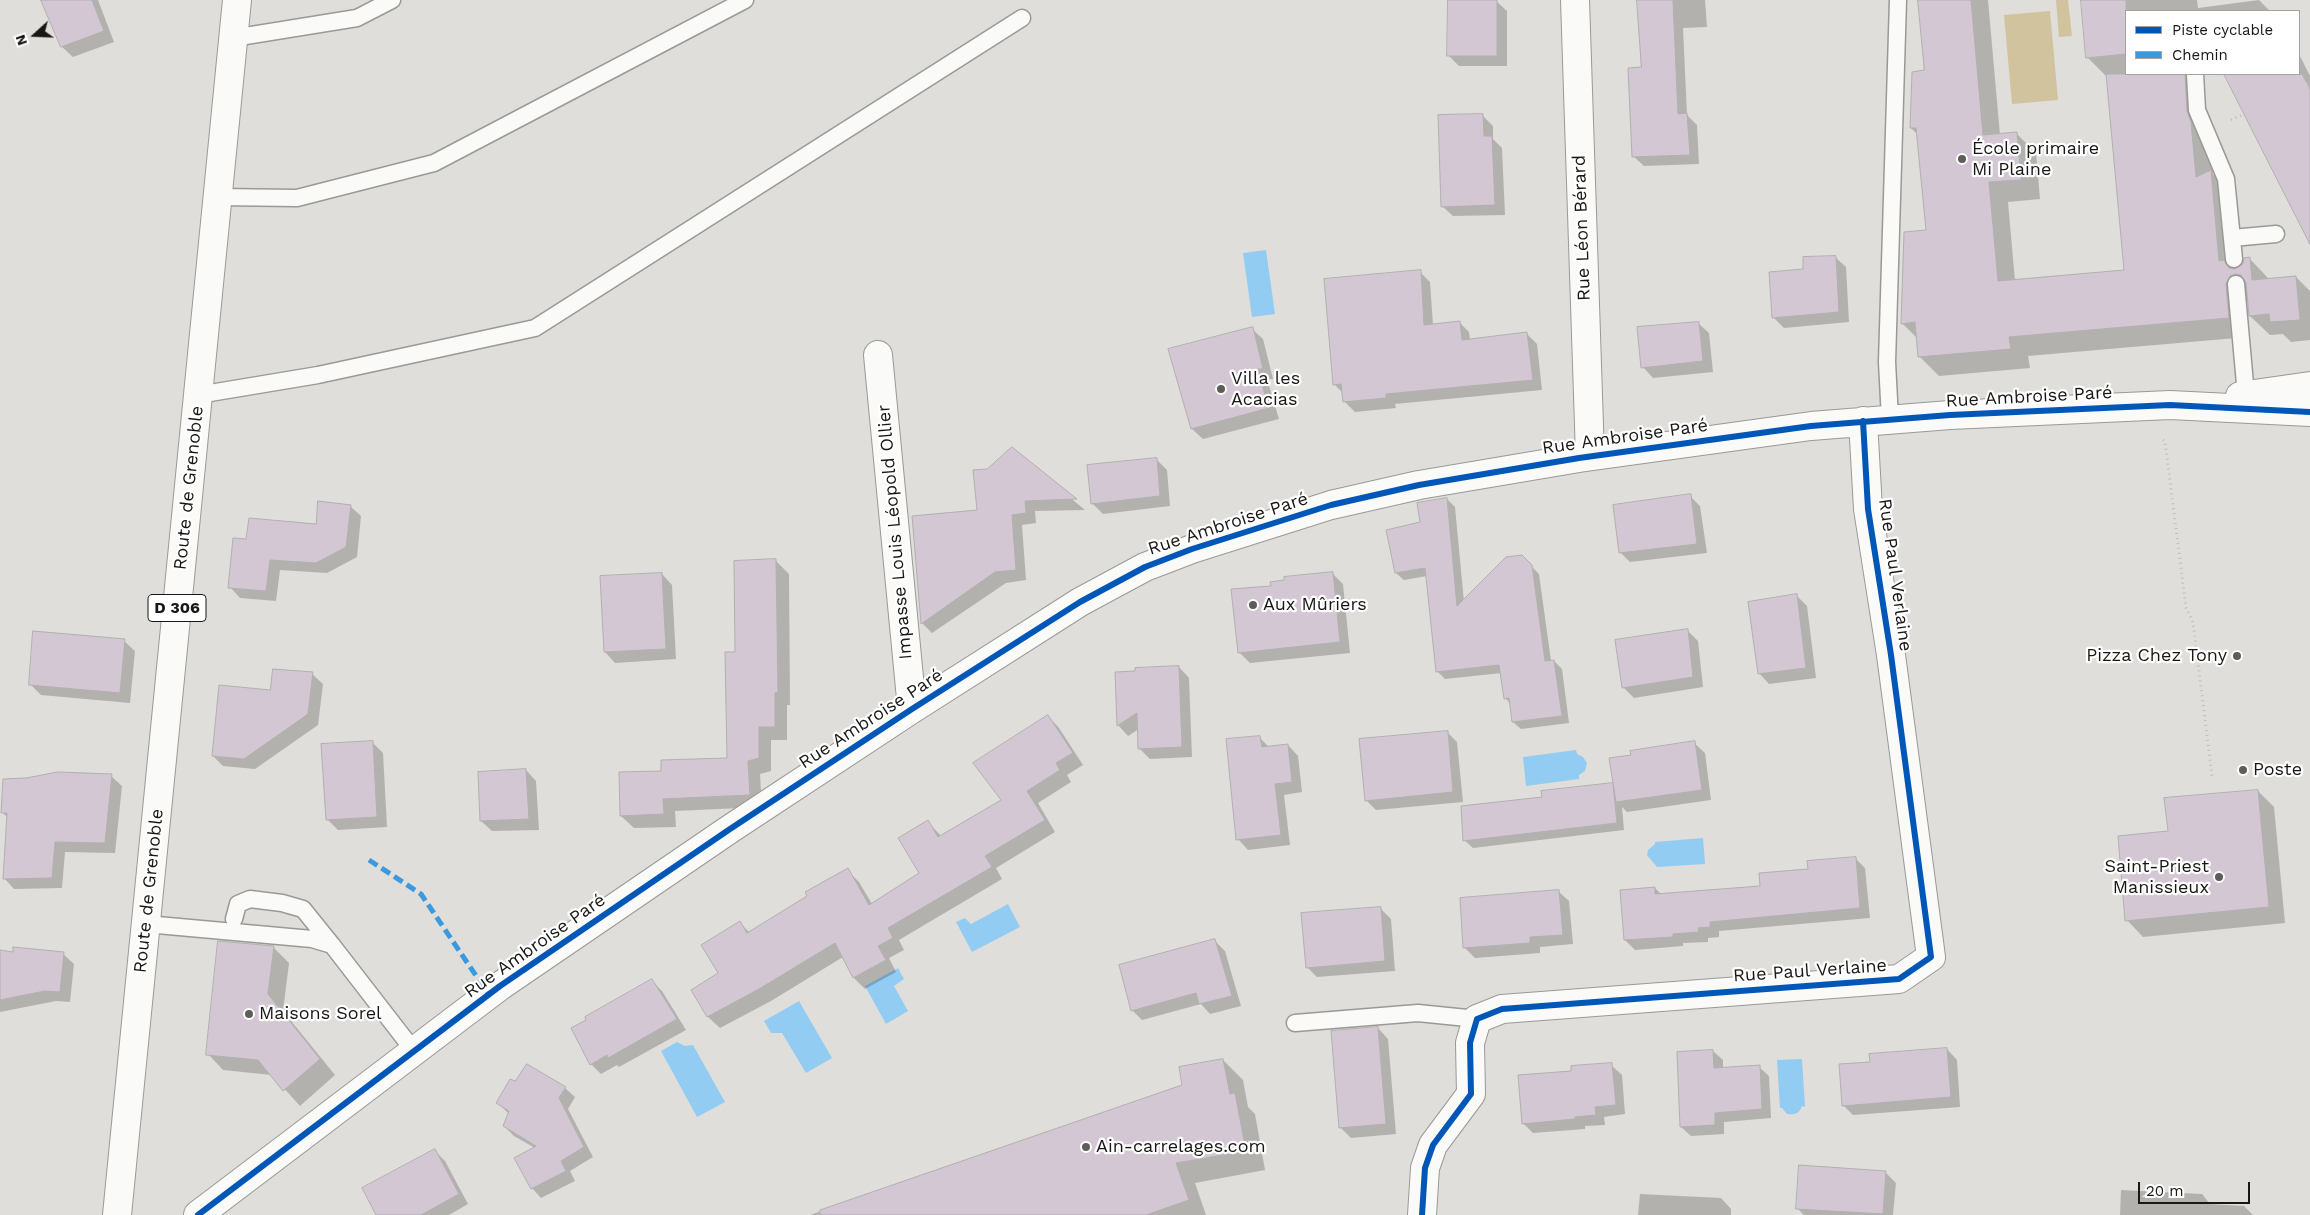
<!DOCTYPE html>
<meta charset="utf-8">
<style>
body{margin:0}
#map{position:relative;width:2310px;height:1215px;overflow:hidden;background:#e0deda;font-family:"Work Sans",sans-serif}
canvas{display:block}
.legend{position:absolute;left:2125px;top:10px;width:175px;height:65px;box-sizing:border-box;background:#fff;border:1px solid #a3a2a1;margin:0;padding:6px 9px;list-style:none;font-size:15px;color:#181715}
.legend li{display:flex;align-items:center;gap:10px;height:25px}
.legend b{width:25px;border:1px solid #a3a2a1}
.north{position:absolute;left:10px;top:10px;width:50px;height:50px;-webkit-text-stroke:4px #fff;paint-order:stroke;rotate:250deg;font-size:14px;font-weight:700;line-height:20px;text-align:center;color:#181715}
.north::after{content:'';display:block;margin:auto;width:18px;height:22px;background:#181715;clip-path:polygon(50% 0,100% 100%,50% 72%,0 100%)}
.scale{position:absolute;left:2138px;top:1182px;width:112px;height:22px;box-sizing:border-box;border:2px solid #181715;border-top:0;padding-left:6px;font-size:15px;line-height:18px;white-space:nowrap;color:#181715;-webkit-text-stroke:4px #fff;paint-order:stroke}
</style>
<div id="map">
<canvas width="2310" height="1215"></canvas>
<ul class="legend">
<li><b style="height:6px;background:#0057b8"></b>Piste cyclable</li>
<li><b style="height:6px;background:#3b9adf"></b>Chemin</li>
</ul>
<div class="north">N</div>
<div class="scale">20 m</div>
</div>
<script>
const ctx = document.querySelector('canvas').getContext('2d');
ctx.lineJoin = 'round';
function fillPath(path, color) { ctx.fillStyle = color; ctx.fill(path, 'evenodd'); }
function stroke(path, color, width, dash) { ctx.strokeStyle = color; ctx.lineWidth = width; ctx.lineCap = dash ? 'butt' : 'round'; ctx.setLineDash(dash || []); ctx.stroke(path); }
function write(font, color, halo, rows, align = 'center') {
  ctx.font = font + ' "Work Sans",sans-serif'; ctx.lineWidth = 4.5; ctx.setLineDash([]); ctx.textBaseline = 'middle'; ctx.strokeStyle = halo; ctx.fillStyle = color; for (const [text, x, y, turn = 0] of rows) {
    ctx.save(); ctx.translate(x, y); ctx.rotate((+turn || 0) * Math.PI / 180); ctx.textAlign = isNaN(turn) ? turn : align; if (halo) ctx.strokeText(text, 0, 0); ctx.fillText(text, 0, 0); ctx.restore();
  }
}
const green = new Path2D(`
 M2056,0h12l4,36 -13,1z
 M2050,11l8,89 -46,4 -8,-89z`);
const water = new Path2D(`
 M1266,250l9,64 -23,3 -9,-64z
 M1576,750l1,4 6,3 4,6 -2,8 -6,4v4l-53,7 -3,-29z
 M1703,838l2,26 -48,3 -10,-12 1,-5 7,-6v-2z
 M1008,904l12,23 -48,25 -16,-30 9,-4 6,6z
 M898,968l6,11 -10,7 14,25 -22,13 -21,-38z
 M799,1001l33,57 -26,15 -24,-40h-11l-7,-12z
 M677,1042l8,4 8,-1 32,57 -28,15 -36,-66z
 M1802,1059l3,48 -3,-1c-3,8 -7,9 -15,8l-5,-6h-2l-3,-48z`);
const shadow = new Path2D(`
 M60,0h38l16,42 -41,15 -11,-10 -17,-41z
 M1638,0h67l2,27 -24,1 4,87 10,10 2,39 -55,2 -11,-10 9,-88z
 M1919,0h69l12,135 17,-1 19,19 4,46 -32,3 7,79 111,-10 -19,-194 -20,-20 -5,-57h115l1,8 61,-8 11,11h-144v63h78l2,57 4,11 3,32 17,17 7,78 13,-10 19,20 27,-2 14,14v49l-19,2 -8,-8 -13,1 -20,-19 -2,-18 -3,7 3,32 -220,19 2,12 -91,8 -20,-20 -1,-17 -16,-16 25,-92 -9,-96 -7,-7 14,-57z
 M1496,1l11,10v55h-48l-10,-10z
 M2299,54l11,22v164l-84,-166h73z
 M1482,115l11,11v13l9,9 3,67 -52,1 -11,-10z
 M1835,257l11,10 3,55 -65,6 -10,-10 30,-48z
 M1420,272l10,10 3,43 26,-3 10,10 1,8 57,-6 10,10 5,46 -147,14 1,4 -41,4 -10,-10 -1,-8 -10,-10z
 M1698,323l11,10 4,39 -60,6 -10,-11z
 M1252,329l11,10 10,40h-6l12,40 -76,20 -11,-10 -22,-79z
 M1012,449l73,61 -50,1 1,12 -14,2 4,55 -20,3 -74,50 -10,-10 56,-112 10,-41z
 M1156,459l11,11 3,36 -67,8 -11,-11z
 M1690,496l10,10 7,47 -77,9 -10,-10z
 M1447,499l8,8 9,95 57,-46 18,18 12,87h3l8,8 7,54 -48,6 -8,-7 -2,-18 -6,-6 -3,-25 -57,6 -8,-8 -10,-95 -23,4 -8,-7 26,-50z
 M350,506l11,10 -4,41 -30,16 -47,-3 -4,31 -36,-3 -10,-11 17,-47 70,-15z
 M776,561l13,13 1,131h-3v35h-16v31l-11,3 2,33 -87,4 1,16 -42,1 -13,-12 41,-44 66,-13 9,-105z
 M662,574l10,11 4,74 -61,4 -10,-11z
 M1333,574l10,10 7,69 -100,10 -11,-11 33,-65z
 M1796,595l11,11 9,72 -47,6 -10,-11z
 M1687,630l11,11 5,46 -69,11 -11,-11z
 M124,641l11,10 -5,52 -89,-8 -10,-10z
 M1179,667l10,11 3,79 -42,2 -11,-11v-19l-11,7 -10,-11z
 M312,674l11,10 -5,41 -63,44 -32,-3 -10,-10 58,-65z
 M1048,716l11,12 24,37 -16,10 4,7 -33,21 17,29 -59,36 6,11 -103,61 5,10 -15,8 7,14 -31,17 -11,-11 -11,-21 -72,44 -51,27 -12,-11 -15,-27 27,-16 20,-51 10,10 97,-63 12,12 13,22 48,-31 8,-51 14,15 61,-37z
 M1447,732l10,10 6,60 -87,8 -10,-10z
 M1259,737l10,10 19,-2 10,11 4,36 -18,3 6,50 -42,5 -10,-11z
 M372,742l11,11 4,74 -49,3 -11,-11z
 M1694,743l11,10 6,47 -84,12 -5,-5 2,23 -151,18 -9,-8 79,-42 69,-13 3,2 17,-31z
 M526,770l10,11 3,49 -47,1 -11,-10z
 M111,776l11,10 -7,67 -50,-1 -3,36 -48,1 -10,-11 4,-60 -6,-6z
 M2258,791l16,16 11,116 -142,14 -16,-17z
 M1855,858l10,10 5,50 -151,13v6l-11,1v4l-25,1v3l-48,4 -10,-10 30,-52 6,6 101,-6 47,-18z
 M1558,891l11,10 4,43 -33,3v6l-65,5 -10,-10z
 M1380,908l11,11 4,52 -78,6 -10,-10z
 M1215,941l10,10 16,55 -31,8 -9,-10 -59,16 -10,-10z
 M273,947l16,16 -6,48 52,64 -35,31 -28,-31 -49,-5 -15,-16z
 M0,952l63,2 11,10 -4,38 -14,-1 -56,11z
 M652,981l10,10 24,39 -67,37 -2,-2 -16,9 -10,-10z
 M1378,1028l10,11 8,95 -45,4 -11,-11z
 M1947,1049l10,11 3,47 -107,8 -10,-10 29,-42z
 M1713,1051l10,9v8l36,-1 10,9 2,42 -47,4v12l-33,2 -10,-9z
 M1223,1060l20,20 5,27 7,7 10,56 -70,13 11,32h-396l373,-130z
 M1611,1065l11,10 3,39 -21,3 1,8 -20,1v3l-52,4 -10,-10 49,-51z
 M565,1088l10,9 -7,12 25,48 -23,14 5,10 -34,17 -9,-10 3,-40 -21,-12 -10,-10 5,-12 -11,-11z
 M435,1151l10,10 23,43 -19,11h-72z
 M1885,1172l11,11 -3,32h-89l-7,-7z
 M2121,1190l81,4 8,10 34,2 9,9h-133z
 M1640,1194l81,4 10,11v6h-93z`);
const building = new Path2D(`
 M41,0h51l12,31 -43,16z
 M1448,0h49v56h-50z
 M1637,0h36l5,114 9,-1 3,42 -58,2 -4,-89 13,-1z
 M1918,0h53l12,135 34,-3 4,48 -32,2 9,99 126,-11 -18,-196h79l2,37 4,11 5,55 15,-7 8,91 5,-1 5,8 6,1 8,-5 1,-6 6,-1 2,23 44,-4 4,44 -30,2 -1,-8 -20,2 -3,-33 -5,-8 -6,-1 -5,2 -4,8 3,34 -220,19 2,12 -93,8 -3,-35 -14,2 3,-92 22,-2 -10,-102h-6l2,-56 12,-2z
 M2081,0h45v54l-40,4z
 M2224,74h78l8,15v155z
 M1483,114l1,22h8l3,69 -54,2 -3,-92z
 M1836,256l3,56 -67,6 -3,-46 34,-3v-12z
 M1421,270l3,55 36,-4 2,19 65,-8 6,48 -147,14v4l-43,4 -2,-18 -8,1 -9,-106z
 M1699,322l4,39 -62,7 -4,-41z
 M1253,327l10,42h-6l12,39 -78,21 -23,-80z
 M1012,447l65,52 -52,2 1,12 -14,2 4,55 -21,2 -74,52 -9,-108 65,-6 -4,-40 14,-1z
 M1157,458l3,38 -69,8 -4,-39z
 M1691,494l6,50 -78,9 -6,-48z
 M1447,498l10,108 49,-49 16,-2 10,10 13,96 9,-1 8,56 -50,6 -3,-24 -5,1 -5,-34 -63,7 -11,-104 -30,5 -9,-43 34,-8 -3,-19z
 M318,501l33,4 -5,42 -30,16 -46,-3 -4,31 -38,-3 5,-50 13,1 3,-21 67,6z
 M776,559l2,133 -3,1v34h-16v31l-11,3 2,34 -87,4 1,15 -44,2 -1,-44 42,-1v-11l66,-2 -2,-106h10l-1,-91z
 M1333,572l7,70 -102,11 -7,-64 40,-3 -1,-4 14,-2v-3z
 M662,573l4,76 -62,3 -4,-76z
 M1797,594l9,74 -48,6 -10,-72z
 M1688,629l5,48 -71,11 -7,-48z
 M33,631l92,8 -5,54 -91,-8z
 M1179,666l3,81 -44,2 -1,-36 -20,13 -2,-54 20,-1v-3z
 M273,669l40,3 -5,42 -64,45 -32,-3 7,-71 51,5z
 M1048,715l25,38 -17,10 4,7 -33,21 18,29 -60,36 7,11 -104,61 5,10 -15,8 8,14 -33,18 -18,-35 -76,46 -52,28 -16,-27 27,-17 -17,-28 39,-24 7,12 60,-37 -2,-4 43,-24 21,37 50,-32 -21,-35 30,-18 10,17 63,-37 -28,-37z
 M1448,731l5,61 -88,9 -6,-62z
 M1260,736l2,11 26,-3 4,38 -17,2 6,51 -45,5 -10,-101z
 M373,741l4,76 -51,3 -5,-76z
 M1695,741l7,49 -86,12 -7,-44 22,-3 -1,-4z
 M526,769l3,50 -49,2 -2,-49z
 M58,772l54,2 -7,69 -50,-1 -3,36 -49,1 4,-66h-6l2,-34 23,-1z
 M1613,783l4,40 -154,18 -2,-35 81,-9 -1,-6z
 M2258,790l11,117 -144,14 -7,-85 50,-5 -4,-33z
 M1856,857l4,51 -150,14v5l-12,1 1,4 -26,2v3l-49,3 -4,-50 35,-3v7l105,-8 -1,-13 49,-4 -1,-8z
 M1559,890l4,45 -33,2v6l-67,5 -3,-50z
 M1381,907l4,54 -79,7 -5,-55z
 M1215,939l17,57 -33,8 -3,-11 -65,18 -12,-46z
 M218,941l56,5 -6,48 52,65 -37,32 -25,-31 -52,-5z
 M13,947l51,5 -4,40 -15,-1 -45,9v-50l13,2z
 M652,979l25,40 -69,39 -1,-3 -17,10 -19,-37 15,-8 -1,-3z
 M1378,1027l8,97 -47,4 -8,-97z
 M1947,1048l4,49 -109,9 -3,-42 31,-2 -1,-8z
 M1713,1050l1,18 46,-3 2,44 -47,4v12l-35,2 -3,-75z
 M1223,1059l7,35 5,-1 11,58 -70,12 13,37 -43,15h-326v-5l362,-125 -3,-18z
 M1612,1063l4,42 -21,2 1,8 -21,2v2l-53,5 -4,-49 53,-4v-5z
 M527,1064l39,23 -7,11 25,49 -23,14 5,10 -35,18 -17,-31 22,-12 -33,-20 6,-15 -13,-8 14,-24 5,2z
 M435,1149l24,45 -38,21h-45l-14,-27z
 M1799,1165l87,6 -3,43 -87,-5z`);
const path = new Path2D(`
 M2307,84l3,-1
 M2231,120l13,-6
 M2163,440l2,1 21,167 7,14 19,154`);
const lane = new Path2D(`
 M233,38l124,-20 35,-18
 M2195,74l2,36 29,69 8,80
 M217,197l80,1 137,-35 311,-163
 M2232,238l44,-4
 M2236,284l10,111
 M198,395l120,-20 217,-47 487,-310
 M1890,419l-3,-57 11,-362
 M234,919l4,-15 12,-5 32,4 21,6 29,36
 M146,924l166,15 20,6 82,106
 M1295,1023l123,-10 59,6`);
const street = new Path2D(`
 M1575,0l15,456
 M878,355l34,354
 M2240,396l70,-10
 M198,1215l302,-229 230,-157 182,-120 168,-107 65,-35 47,-18 139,-44 88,-20 160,-27 232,-32 139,-11 220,-10 140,7
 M1422,1215l3,-47 8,-23 38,-51 -1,-51 7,-24 25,-10 397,-30 32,-22 -40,-302 -23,-146 -5,-88`);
const primary = new Path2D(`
 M117,1215l120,-1215`);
const quiet = new Path2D(`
 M369,860l52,34 68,101`);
const cycleway = new Path2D(`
 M198,1215l302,-229 230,-157 182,-120 168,-107 65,-35 47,-18 139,-44 88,-20 160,-27 232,-32 139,-11 220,-10 140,7
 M1422,1215l3,-47 8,-23 38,-51 -1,-51 7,-24 25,-10 397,-30 32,-22 -40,-302 -23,-146 -5,-88`);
const markers = [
 [1962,159,5,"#5e5d5a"],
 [1221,389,5,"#5e5d5a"],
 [1253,605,5,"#5e5d5a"],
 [2237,656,5,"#5e5d5a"],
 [2243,770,5,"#5e5d5a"],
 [2219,877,5,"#5e5d5a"],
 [249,1014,5,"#5e5d5a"],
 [1086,1147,5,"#5e5d5a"]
];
const shields = [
 [177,608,58]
];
const shieldNames = [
 ["D 306",177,608]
];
const poiNames = [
 ["École primaire",1972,149],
 ["Mi Plaine",1972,170],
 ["Villa les",1231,379],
 ["Acacias",1231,400],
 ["Aux Mûriers",1263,605],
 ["Pizza Chez Tony",2227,656,"right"],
 ["Poste",2253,770],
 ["Saint-Priest",2209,867,"right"],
 ["Manissieux",2209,888,"right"],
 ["Maisons Sorel",259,1014],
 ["Ain-carrelages.com",1096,1147]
];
const streetNames = [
 ["Rue Léon Bérard",1582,228,-92],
 ["Rue Ambroise Paré",2029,397,-3],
 ["Rue Ambroise Paré",1625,437,-8],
 ["Route de Grenoble",189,488,-84],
 ["Rue Ambroise Paré",1228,524,-18],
 ["Impasse Louis Léopold Ollier",895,532,-95],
 ["Rue Paul Verlaine",1895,575,82],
 ["Rue Ambroise Paré",871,719,-33],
 ["Route de Grenoble",149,891,-84],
 ["Rue Ambroise Paré",535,946,-35],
 ["Rue Paul Verlaine",1810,971,-4]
];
fillPath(green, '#d1c39e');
fillPath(water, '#93ccf2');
fillPath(shadow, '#0003');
fillPath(building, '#d3c7d3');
stroke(building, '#b1afaf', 1);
stroke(lane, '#9a9996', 19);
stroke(street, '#9a9996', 30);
stroke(primary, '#9a9996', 30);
stroke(path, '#bfbebd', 3, [1, 4]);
stroke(lane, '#fafaf9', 16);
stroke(street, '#fafaf9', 28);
stroke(primary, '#fafaf9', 28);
stroke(quiet, '#3b9adf', 5, [10, 5]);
stroke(cycleway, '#0057b8', 6);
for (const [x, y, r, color] of markers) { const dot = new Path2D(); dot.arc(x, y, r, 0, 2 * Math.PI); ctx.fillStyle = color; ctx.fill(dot); stroke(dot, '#fff', 2); }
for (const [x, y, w] of shields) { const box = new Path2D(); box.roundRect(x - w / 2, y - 13.5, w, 27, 4); ctx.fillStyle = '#fff'; ctx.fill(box); stroke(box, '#181715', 1); }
write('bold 16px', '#181715', null, shieldNames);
write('18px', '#181715', '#fff', poiNames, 'left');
write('18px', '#181715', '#fff', streetNames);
</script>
